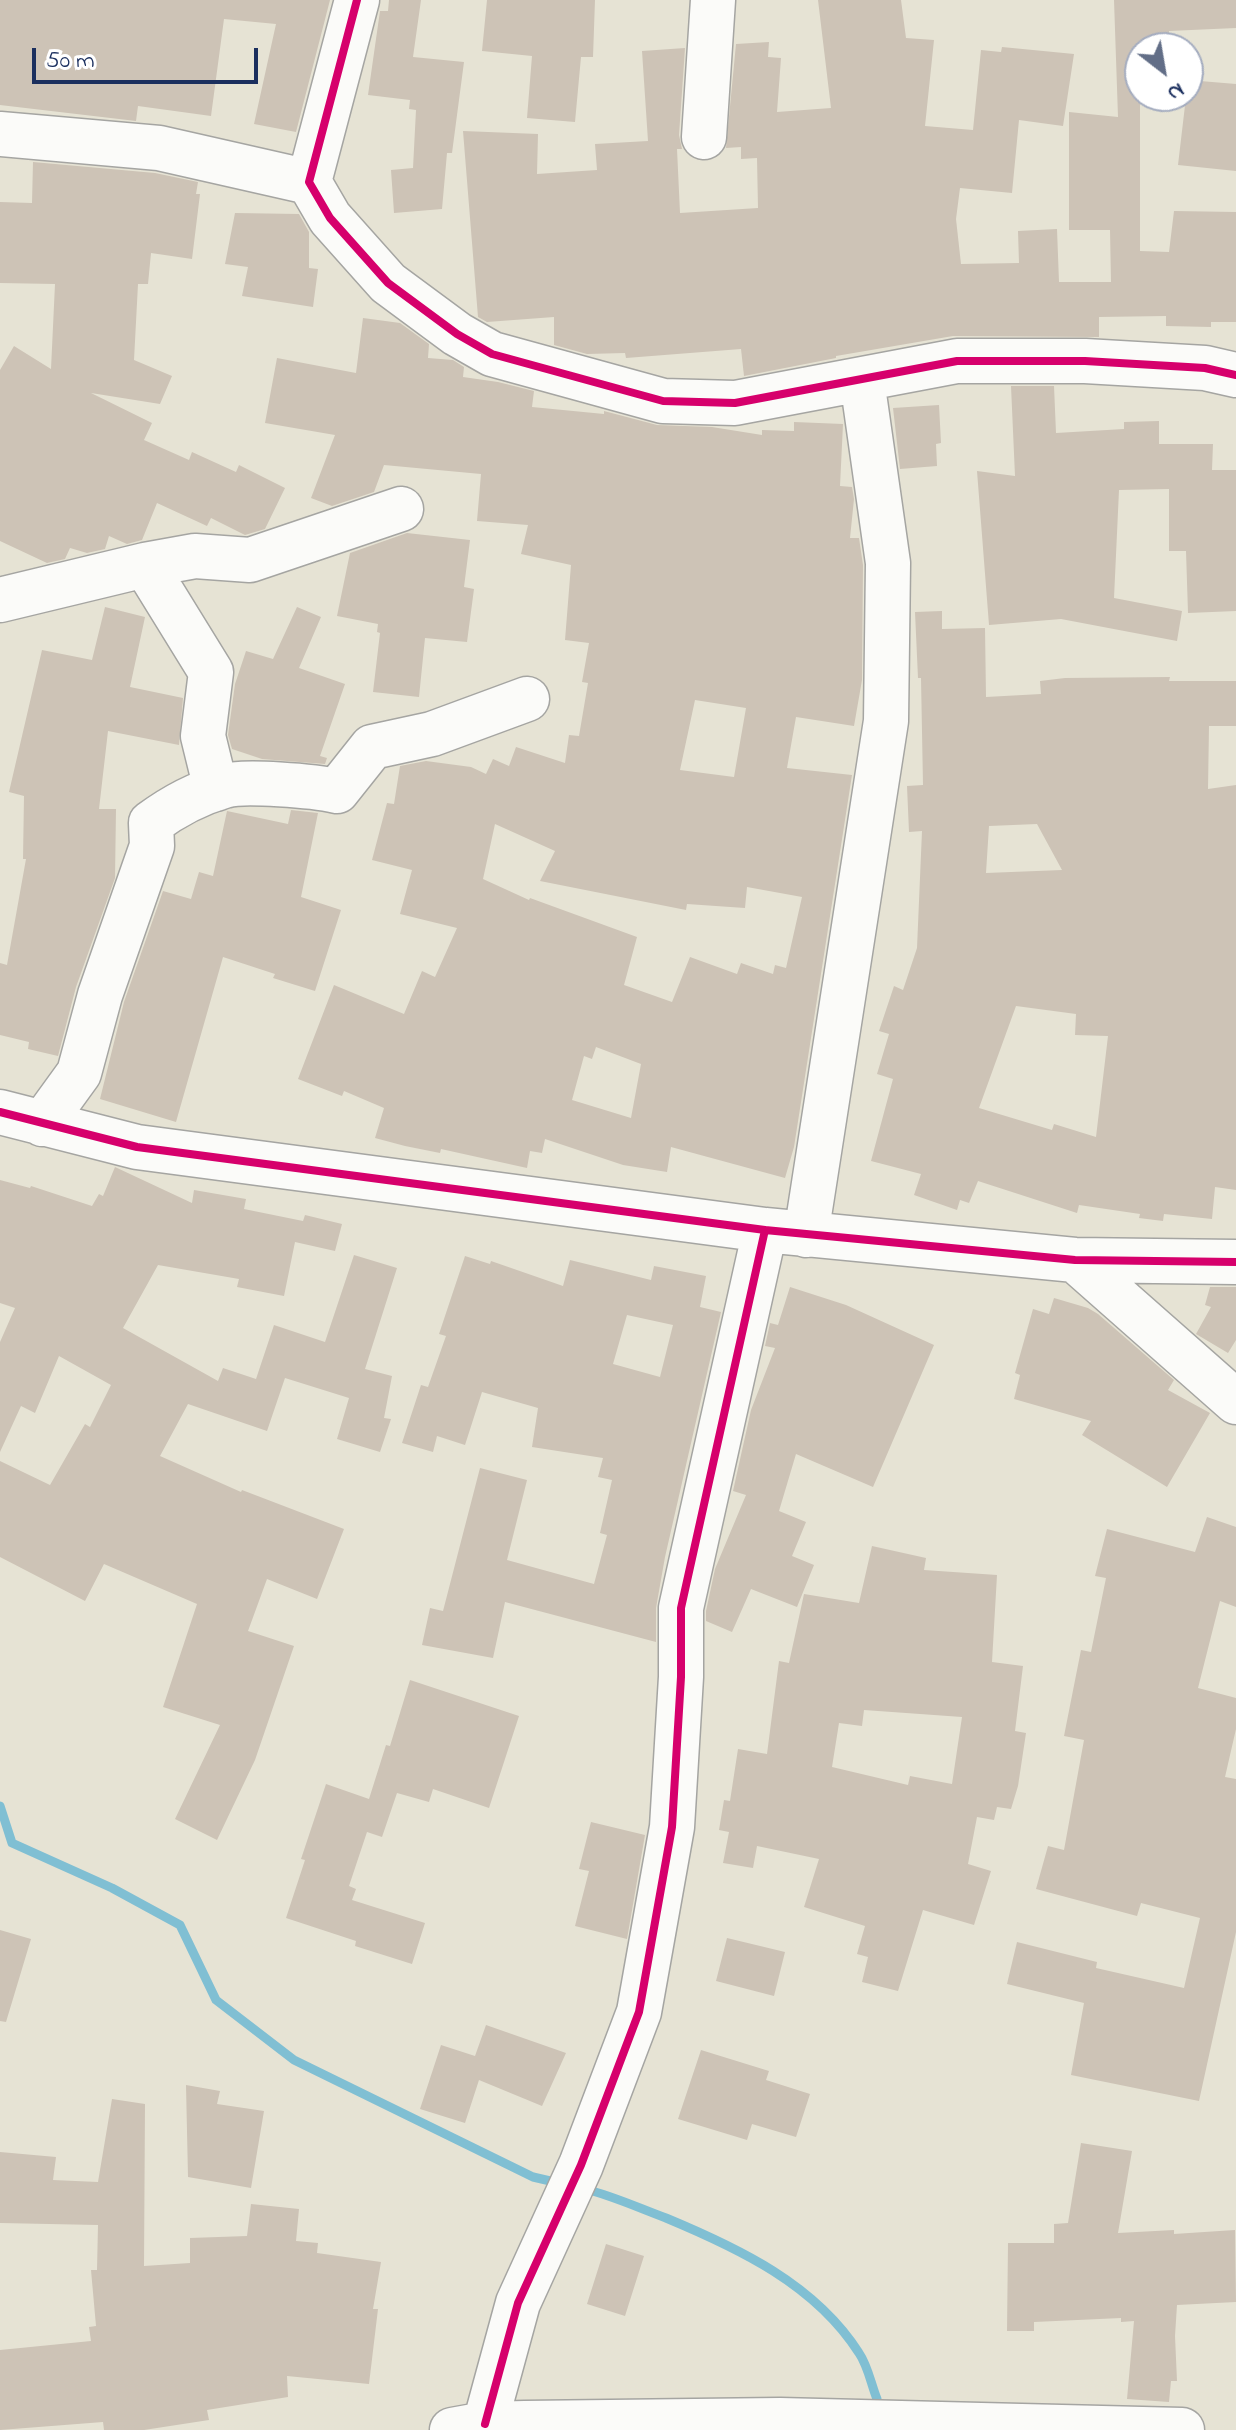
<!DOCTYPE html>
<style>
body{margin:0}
#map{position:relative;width:1236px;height:2430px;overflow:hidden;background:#e6e3d4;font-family:"Indie Flower",sans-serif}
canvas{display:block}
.north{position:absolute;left:1124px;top:32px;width:80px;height:80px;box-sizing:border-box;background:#fff;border:2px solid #a4acbf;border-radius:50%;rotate:149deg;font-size:22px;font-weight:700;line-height:32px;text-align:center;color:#1b2f5e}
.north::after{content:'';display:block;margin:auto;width:28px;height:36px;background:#626e87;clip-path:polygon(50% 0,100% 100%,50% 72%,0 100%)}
.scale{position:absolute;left:32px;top:48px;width:226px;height:36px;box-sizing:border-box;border:4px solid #1b2f5e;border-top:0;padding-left:10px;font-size:24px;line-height:28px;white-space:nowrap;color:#1b2f5e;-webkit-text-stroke:6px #fff;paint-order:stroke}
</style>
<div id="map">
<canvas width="1236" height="2430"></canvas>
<div class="north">N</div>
<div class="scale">50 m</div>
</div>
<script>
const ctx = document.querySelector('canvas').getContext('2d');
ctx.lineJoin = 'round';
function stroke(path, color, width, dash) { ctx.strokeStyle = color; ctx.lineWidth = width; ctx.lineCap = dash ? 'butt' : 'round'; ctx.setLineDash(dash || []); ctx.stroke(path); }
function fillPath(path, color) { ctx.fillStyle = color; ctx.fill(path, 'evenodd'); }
const stream = new Path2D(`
 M0,1806l12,37 100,45 68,37 36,75 78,60 239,117 26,6
 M585,2189c28,7 54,19 81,29 72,30 149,66 193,135 9,13 12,31 18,46`);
const building = new Path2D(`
 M0,0h330l-34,132 -42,-8 22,-100 -52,-5 -13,97 -73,-10 -2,15 -136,-16z
 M389,0h32l-8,57 51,5 -12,91h-5l-5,56 -48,4 -3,-43 22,-2 3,-58 -7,-1 1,-9 -42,-5 12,-84h8z
 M487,0h108l-2,57h-12l-6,65 -48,-4 5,-62 -50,-5z
 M818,0h83l5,38 28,2 -9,86 48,4 8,-80 20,2 1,-5 72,7 -11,72 -44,-6 -7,73 -52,-5 -4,31 5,45 58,-1 -1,-32 39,-2 2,53h52l-1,-52h-41v-118l49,5 -4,-117h122v28l-67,3v17h-29v203l29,1 5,-41 62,1v110h-25v5l-45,-1v-10l-67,1v20l-146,-1 -117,20v2l-92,18 -3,-27 -115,9 -1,-5 -38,1 -33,-9v-28l-67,5 -9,-5 -15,-186 75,3 -1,40 60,-4 -2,-26 53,-3 -6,-90 43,-3 -6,87 3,14h-5l3,64 78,-5 -1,-50 -16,1v-12l-15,1 10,-104 33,-2 -1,15 13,1 -4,54 54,-4z
 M1188,80l48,4v87l-58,-6z
 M33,162l122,11 43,9 -2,12h4l-8,65 -41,-6 -3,31h-10l-4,76 38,16 -12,28 -69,-11 61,30 -8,17 45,20 3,-8 44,20 3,-7 46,23 -20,41 -20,6 -34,-17 -4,8 -50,-23 -15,37 -15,4 -18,-8 -4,13 -18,4 -17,-5 -5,11 -18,4 -47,-22v-171l14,-24 37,23 4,-85 -55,-1v-81l32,1z
 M235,213l64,1 10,18v36l9,1 -5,38 -71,-11 6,-29 -23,-3z
 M363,318l37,5 29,21 -1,14 25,2 11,7 -1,10 35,5 36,9 -2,16 72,7v-3l53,14 55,2 50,8v-5l32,1v-9l49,2 -3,62 12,1 2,12 -4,39h9l4,27 -1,115 -8,46 -58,-9 -9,51 65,7 -58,372 -9,31 -114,-31 -4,25 -44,-7 -78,-26 -3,14 -12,-2 -3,17 -86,-19 -1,4 -35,-7 -30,-8 9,-30 -40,-17 -2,5 -44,-17 36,-94 70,29 18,-43 13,6 22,-49 -57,-14 12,-44 -40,-10 15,-57 7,1 6,-38 26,-5 45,6 15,7 7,-15 16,7 7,-19 49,16 4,-28 10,1 9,-53 -6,-1 7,-39 -24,-3 6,-75 -50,-11 7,-29 -51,-4 4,-47 -97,-9 -10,27 -42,14 -21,-8 24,-63 -70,-12 12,-65 79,15zM695,700l51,8 -12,69 -54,-7zM495,824l60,27 -15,30 146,29 1,-6 58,4 2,-21 55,10 -16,71 -11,-3 -2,9 -32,-11 -4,11 -47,-17 -18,45 -48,-17 13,-48 -107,-39 -1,2 -46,-21zM596,1047l45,17 -10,54 -59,-18 12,-44 8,3z
 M1011,386h43l2,47 68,-4v-7l35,-1v23h54l-1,26h24v141l-48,2 -2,-62h-17v-62l-50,1 -5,108 68,13 -5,30 -116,-22 -72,6 -12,-154 38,5z
 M939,405l2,38 -5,1 1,22 -37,3 -7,-61z
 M407,533l63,7 -6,47 10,2 -7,53 -42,-4 -6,59 -46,-5 7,-59 -3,-1 1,-8 -41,-8 13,-63z
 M105,607l40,10 -15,70 53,11 -4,47 -71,-14 -9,78h17l-1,69 -39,109 -18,69 -30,-7 1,-7 -29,-7v-72l7,2 19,-106h-3l1,-63 -15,-4 33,-142 50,10z
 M297,607l24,10 -22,51 46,16 -25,72 7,2 -2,6 -63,-5 -30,-10 -4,-14 7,-51 11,-33 27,8z
 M942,611v18l43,-1 1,69 55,-3 -1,-13 25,-3 105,-1 -1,4h67v45h-27l-1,63 28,-4v405l-21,-3 -3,32 -48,-5 -1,7 -24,-3 1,-4 -61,-9 -2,8 -99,-32 -9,22 -9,-3 -3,10 -43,-15 7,-21 -50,-13 22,-82 -16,-5 12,-40 -10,-3 15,-45 9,4 14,-42 5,-117 -13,1 -2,-46 16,-1 -2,-107h-3l-3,-66zM1037,824l25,46 -76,3 3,-47zM1016,1006l60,8 -1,21 33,1 -12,101 -42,-13 -2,6 -73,-22z
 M291,810l27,3 -17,84 40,13 -26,81 -42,-13 2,-4 -52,-17 -47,165 -76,-23 24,-97 39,-111 28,8 8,-27 14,4 14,-65 61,13z
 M115,1167l77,36 2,-13 52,9 -2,10 59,12 2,-6 37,9 -7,27 -40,-9 -11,54 -47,-9 2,-8 -81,-14 -35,63 95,53 5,-13 33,11 18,-54 51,17 29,-87 43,13 -32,101 27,7 -8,42 7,1 -11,33 -43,-13 12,-41 -64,-20 -18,53 -79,-27 -28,52 81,36 1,-2 102,39 -27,70 -50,-20 -19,52 46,15 -39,114 -38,80 -42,-21 45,-94 -57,-18 34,-103 -93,-40 -19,37 -85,-44v-96l50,24 35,-61 5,3 21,-42 -52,-29 -24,57 -14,-7 -21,46v-110l15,-34 -15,-5v-123l30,8 1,-2 61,20 7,-12 4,2z
 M465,1256l25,8 1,-3 72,25 7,-26 81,20 3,-14 52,10 -6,31 21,5 -56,245 -9,51v34l-151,-40 -12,56 -71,-13 8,-37 13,3 37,-143 47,12 -20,80 87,24 13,-49 -7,-2 12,-53 -14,-3 5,-19 -71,-11 6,-39 -56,-16 -17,53 -28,-9 -4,16 -31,-9 19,-58 7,2 18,-51 -7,-2zM627,1315l46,10 -13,52 -47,-13z
 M790,1287l56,18 88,40 -61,142 -77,-33 -17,57 27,11 -14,34 22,9 -17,42 -46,-18 -19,43 -26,-11v-10l9,-42 31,-74 -13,-4 18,-81 24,-62 -10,-2 5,-23 8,2z
 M1210,1287h26v53l-8,13 -32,-19 15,-27 -6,-2z
 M1054,1298l34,10 10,6 76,66 -6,10 42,23 -43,74 -85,-52 9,-14 -77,-22 6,-24 -5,-2 18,-64 16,5z
 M1207,1517l29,10v80l-16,-6 -22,87 38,10v31l-11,48 11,2v153l-37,169 -128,-26 13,-72 -77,-19 10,-42 80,20 -1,6 88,20 16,-70 -59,-15 -4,13 -101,-27 12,-43 16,4 20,-110 -20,-4 17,-86 10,2 15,-74 -11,-2 12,-47 88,23z
 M872,1546l54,12 -2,12 73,5 -5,87 31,4 -8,65 11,2 -8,53 -7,23 -14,-2 -3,13 -17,-3 -9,47 23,7 -17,54 -51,-15 -25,81 -36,-9 6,-25 -11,-3 8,-28 -61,-19 15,-48 -62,-13 -4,22 -30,-5 6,-31 -10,-2 5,-30 6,1 8,-52 29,5 12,-93 10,2 15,-69 55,9zM864,1710l98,7 -10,67 -42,-8 -2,9 -76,-18 7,-44 23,3z
 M410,1680l109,36 -30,92 -56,-19 -4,13 -32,-9 -15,44 -15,-5 -18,54 7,3 -4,11 73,23 -13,41 -57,-18 1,-5 -70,-23 19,-58 -4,-1 25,-75 43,15 17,-54 4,1z
 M591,1822l54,13 -18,104 -52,-13 14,-55 -10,-2z
 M0,1930l31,9 -25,83 -6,-1z
 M727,1938l58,14 -11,44 -58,-15z
 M486,2025l80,28 -24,53 -63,-26 -14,43 -45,-14 21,-64 34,11z
 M701,2050l68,21 -3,9 44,14 -14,43 -44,-13 -5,16 -69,-21z
 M186,2085l34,6 -3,13 47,7 -13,77 -63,-11z
 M112,2099l33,5 -1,162 46,-3v-25l57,-2 4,-32 48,5 -3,32 22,2 -1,10 64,9 -8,47h5l-9,75 -82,-8 1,21 -81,13 2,10 -65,10h-40l-1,-8 -103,8v-80l91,-9 -2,-14 7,-1 -5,-56h6l1,-45 -98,-2v-71l56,5 -3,23 45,2z
 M1081,2143l51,8 -14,82 56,-3v4l61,-4 1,72 -59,3 -2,31 2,45h-6l-2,21 -42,-3 7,-78 -13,1v-4l-87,4v9h-27l1,-88h46v-19l14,-1z
 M606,2244l38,12 -19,60 -38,-12z`);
const minor = new Path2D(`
 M357,0l-48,182 21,36 58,65 69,51 35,20 171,47 72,2 222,-42h128l120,7 31,7
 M0,134l159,14 150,34
 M704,137l9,-137
 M145,565l66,107 -8,64 13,53
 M0,600l145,-35 50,-9 55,4 151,-51
 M0,1112l137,35 628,83 310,30 161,2
 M42,1124l37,-51 21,-78 52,-149 -1,-23c23,-17 45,-29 73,-37 19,-6 91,0 113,5l35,-44 60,-13 95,-35
 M806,1235l80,-514 2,-158 -26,-183
 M1075,1260l161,142
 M485,2424l33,-121 63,-138 58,-153 33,-185 9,-150v-69l84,-378
 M452,2430l33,-6 40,-1 255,-3 402,10`);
const cycleway = new Path2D(`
 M357,0l-48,182 21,36 58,65 69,51 35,20 171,47 72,2 222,-42h128l120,7 31,7
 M0,1112l137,35 628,83 310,30 161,2
 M485,2424l33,-121 63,-138 58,-153 33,-185 9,-150v-69l84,-378`);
stroke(stream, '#80bfd3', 9);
fillPath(building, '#cdc3b6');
stroke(minor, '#a5a5a2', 47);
stroke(minor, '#fbfbf9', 44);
stroke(cycleway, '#d6006c', 8);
</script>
